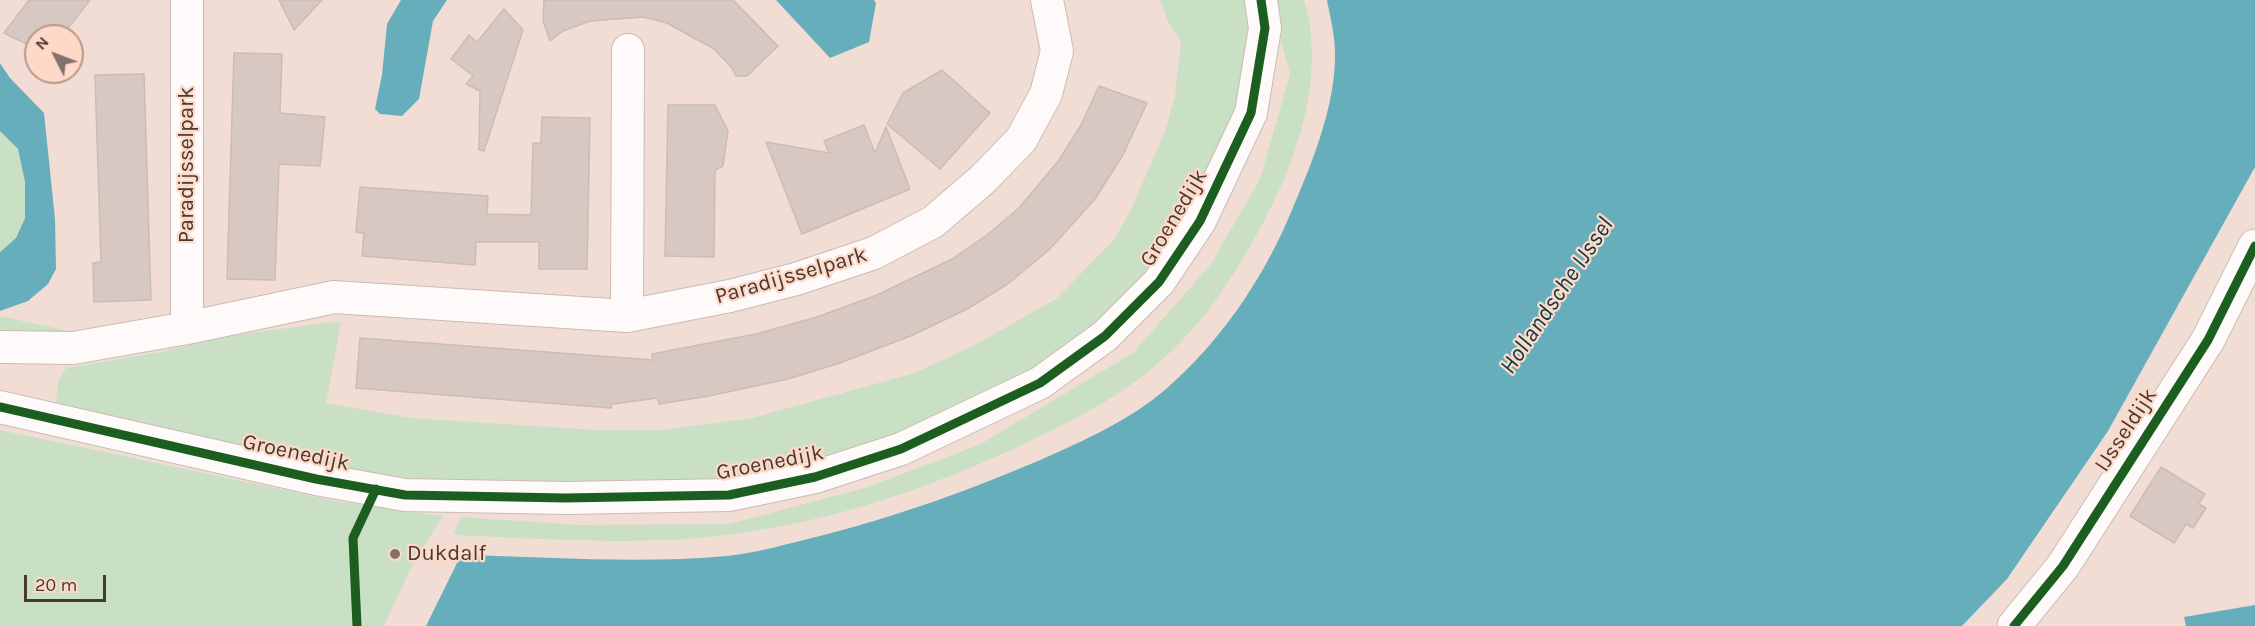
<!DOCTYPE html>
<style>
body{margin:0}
#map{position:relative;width:2255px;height:626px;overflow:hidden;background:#f1ddd4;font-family:Karla,sans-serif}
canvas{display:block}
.north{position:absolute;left:24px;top:24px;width:60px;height:60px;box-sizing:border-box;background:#fed9c7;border:2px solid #b5998b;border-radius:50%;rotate:312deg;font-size:16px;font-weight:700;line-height:24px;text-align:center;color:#483932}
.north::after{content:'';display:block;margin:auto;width:21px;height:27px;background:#83726b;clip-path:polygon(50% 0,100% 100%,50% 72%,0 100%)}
.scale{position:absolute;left:24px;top:575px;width:82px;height:27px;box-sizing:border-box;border:3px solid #483932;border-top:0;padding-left:8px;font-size:18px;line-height:21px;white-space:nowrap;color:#483932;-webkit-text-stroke:4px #fed9c7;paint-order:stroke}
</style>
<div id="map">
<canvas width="2255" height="626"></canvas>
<div class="north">N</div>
<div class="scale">20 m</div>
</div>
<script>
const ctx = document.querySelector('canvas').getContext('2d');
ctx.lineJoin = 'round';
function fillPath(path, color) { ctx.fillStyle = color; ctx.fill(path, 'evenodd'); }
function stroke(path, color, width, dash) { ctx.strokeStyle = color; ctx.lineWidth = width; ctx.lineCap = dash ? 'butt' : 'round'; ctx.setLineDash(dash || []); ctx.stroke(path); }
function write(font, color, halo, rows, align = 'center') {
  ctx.font = font + ' Karla,sans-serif'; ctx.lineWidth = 4.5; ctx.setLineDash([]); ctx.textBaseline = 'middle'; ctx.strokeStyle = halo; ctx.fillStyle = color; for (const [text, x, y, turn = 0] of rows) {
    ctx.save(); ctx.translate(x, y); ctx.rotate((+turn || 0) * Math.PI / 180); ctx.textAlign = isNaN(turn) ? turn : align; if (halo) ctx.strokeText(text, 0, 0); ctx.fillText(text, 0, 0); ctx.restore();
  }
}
const green = new Path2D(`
 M1160,0h86l5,42 -15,69 -43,113 -106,130 -322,138 -258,6 -201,-30 -306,-76 56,11 2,-21 8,-14 95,-16 61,-15 109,-15 10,1 -15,80 85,15 185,12h66l90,-12 163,-45 58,-27 83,-47 57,-58 18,-31 34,-79 10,-35 6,-55 -12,-17z
 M1270,0h34c22,71 -5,155 -38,217 -28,54 -63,109 -110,148 -37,32 -75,51 -118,72 -109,54 -232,94 -354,102 -77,5 -155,-1 -231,-4l8,-18 117,8 151,-1 136,-36 114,-43 154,-92 78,-89 49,-85 30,-105z
 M0,131l18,18 7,32v36l-9,21 -16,14z
 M0,316l86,19 -86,25z
 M0,430l341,72 102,14 -31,50 -28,60h-384z`);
const water = new Path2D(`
 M401,0h46l-14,21 -14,78 -17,17 -22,-2 -5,-5 7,-34 5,-51z
 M776,0h98l2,3 -7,39 -39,16z
 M1327,0h928v167l-147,264 -101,148 -45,47h-1536l35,-71c88,2 178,9 266,1 31,-3 63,-13 93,-20 75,-19 147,-45 218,-75 45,-20 91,-40 128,-72 54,-47 95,-107 123,-172 21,-49 47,-110 46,-164 0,-18 -5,-36 -8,-53z
 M0,63l10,15 34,35 11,106 1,50 -8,15 -20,17 -28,10v-59l16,-14 9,-20v-36l-7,-33 -18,-18z
 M2255,605v21h-69l-2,-9z`);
const building = new Path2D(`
 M29,0h61l-28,36h-26l-1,12 -31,-15z
 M279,0h43l-28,30z
 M544,0h189l45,46 -31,30h-11l-4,-8 -18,-19 -47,-26 -24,-6 -53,4 -27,10 -13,10 -7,-20z
 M504,9l19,21 -39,121 -5,-1 1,-59 -14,-7 7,-8 -22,-17 18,-24 8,7z
 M234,53l48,1 -2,59 45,4 -5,49 -41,-2 -4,116 -48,-1z
 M942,70l48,43 -50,56 -53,-45 16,-31z
 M144,74l7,226 -57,2 -1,-39 8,-1 -6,-187z
 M1099,86l48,17 -24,52 -28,44 -46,51 -40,33 -40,25 -56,27 -73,28 -52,16 -79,17 -50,8 -1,-6 -46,6 -1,4 -255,-20 4,-50 293,22 -1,-6 104,-20 61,-17 60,-22 75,-36 35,-24 32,-27 40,-48 22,-35z
 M668,105h47l13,26 -5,35 -8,4 -1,87 -49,-1z
 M542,117l48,1 -3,151h-48v-27h-63l-1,23 -113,-9 2,-23 -8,-1 4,-45 128,9 -1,18 44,1 2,-72h8z
 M864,125l11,28 11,-26 24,62 -108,45 -36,-92 63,11 -5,-12z
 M2161,467l44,27 -6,10 7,4 -13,20 -7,-4 -12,19 -44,-27z`);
const minor = new Path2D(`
 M187,2v326
 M627,316l1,-266
 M0,347l73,1 114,-20 147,-31 293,19 103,-20 66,-17 78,-26 59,-31 49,-42 39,-40 25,-46 11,-43 -10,-51
 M0,407l316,72 89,16 161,3 163,-3 86,-18 86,-28 139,-66 65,-47 54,-54 41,-61 51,-108 14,-85 -4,-28`);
const tertiary = new Path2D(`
 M2014,626l49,-60 145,-226 47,-94`);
const cycleway = new Path2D(`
 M0,407l316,72 89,16 161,3 163,-3 86,-18 86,-28 139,-66 65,-47 54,-54 41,-61 51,-108 14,-85 -4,-28
 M357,626l-4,-88 23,-49
 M2014,626l49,-60 145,-226 47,-94`);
const markers = [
 [395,554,6,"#83726b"]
];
const streetNames = [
 ["Paradijsselpark",187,165,-90],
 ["Groenedijk",1174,218,-59],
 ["Paradijsselpark",791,276,-16],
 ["IJsseldijk",2126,430,-57],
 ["Groenedijk",296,453,12],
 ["Groenedijk",770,463,-11]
];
const poiNames = [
 ["Dukdalf",407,554]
];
const waterNames = [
 ["Hollandsche IJssel",1557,296,-56]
];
fillPath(green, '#c9e0c5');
fillPath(water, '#67aebc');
fillPath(building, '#d8c8c2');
stroke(building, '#ccbbb6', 1.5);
stroke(minor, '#cbbbb4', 34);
stroke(tertiary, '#cbbbb4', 35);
stroke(minor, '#fdfaf9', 32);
stroke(tertiary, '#fdfaf9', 33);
stroke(cycleway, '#1b5e20', 9);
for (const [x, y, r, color] of markers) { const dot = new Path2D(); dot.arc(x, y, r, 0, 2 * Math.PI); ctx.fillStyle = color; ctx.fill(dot); stroke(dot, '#fed9c7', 2); }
write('22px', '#483932', '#fed9c7', streetNames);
write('22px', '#483932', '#fed9c7', poiNames, 'left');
write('italic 24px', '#093a45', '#fed9c7', waterNames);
</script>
